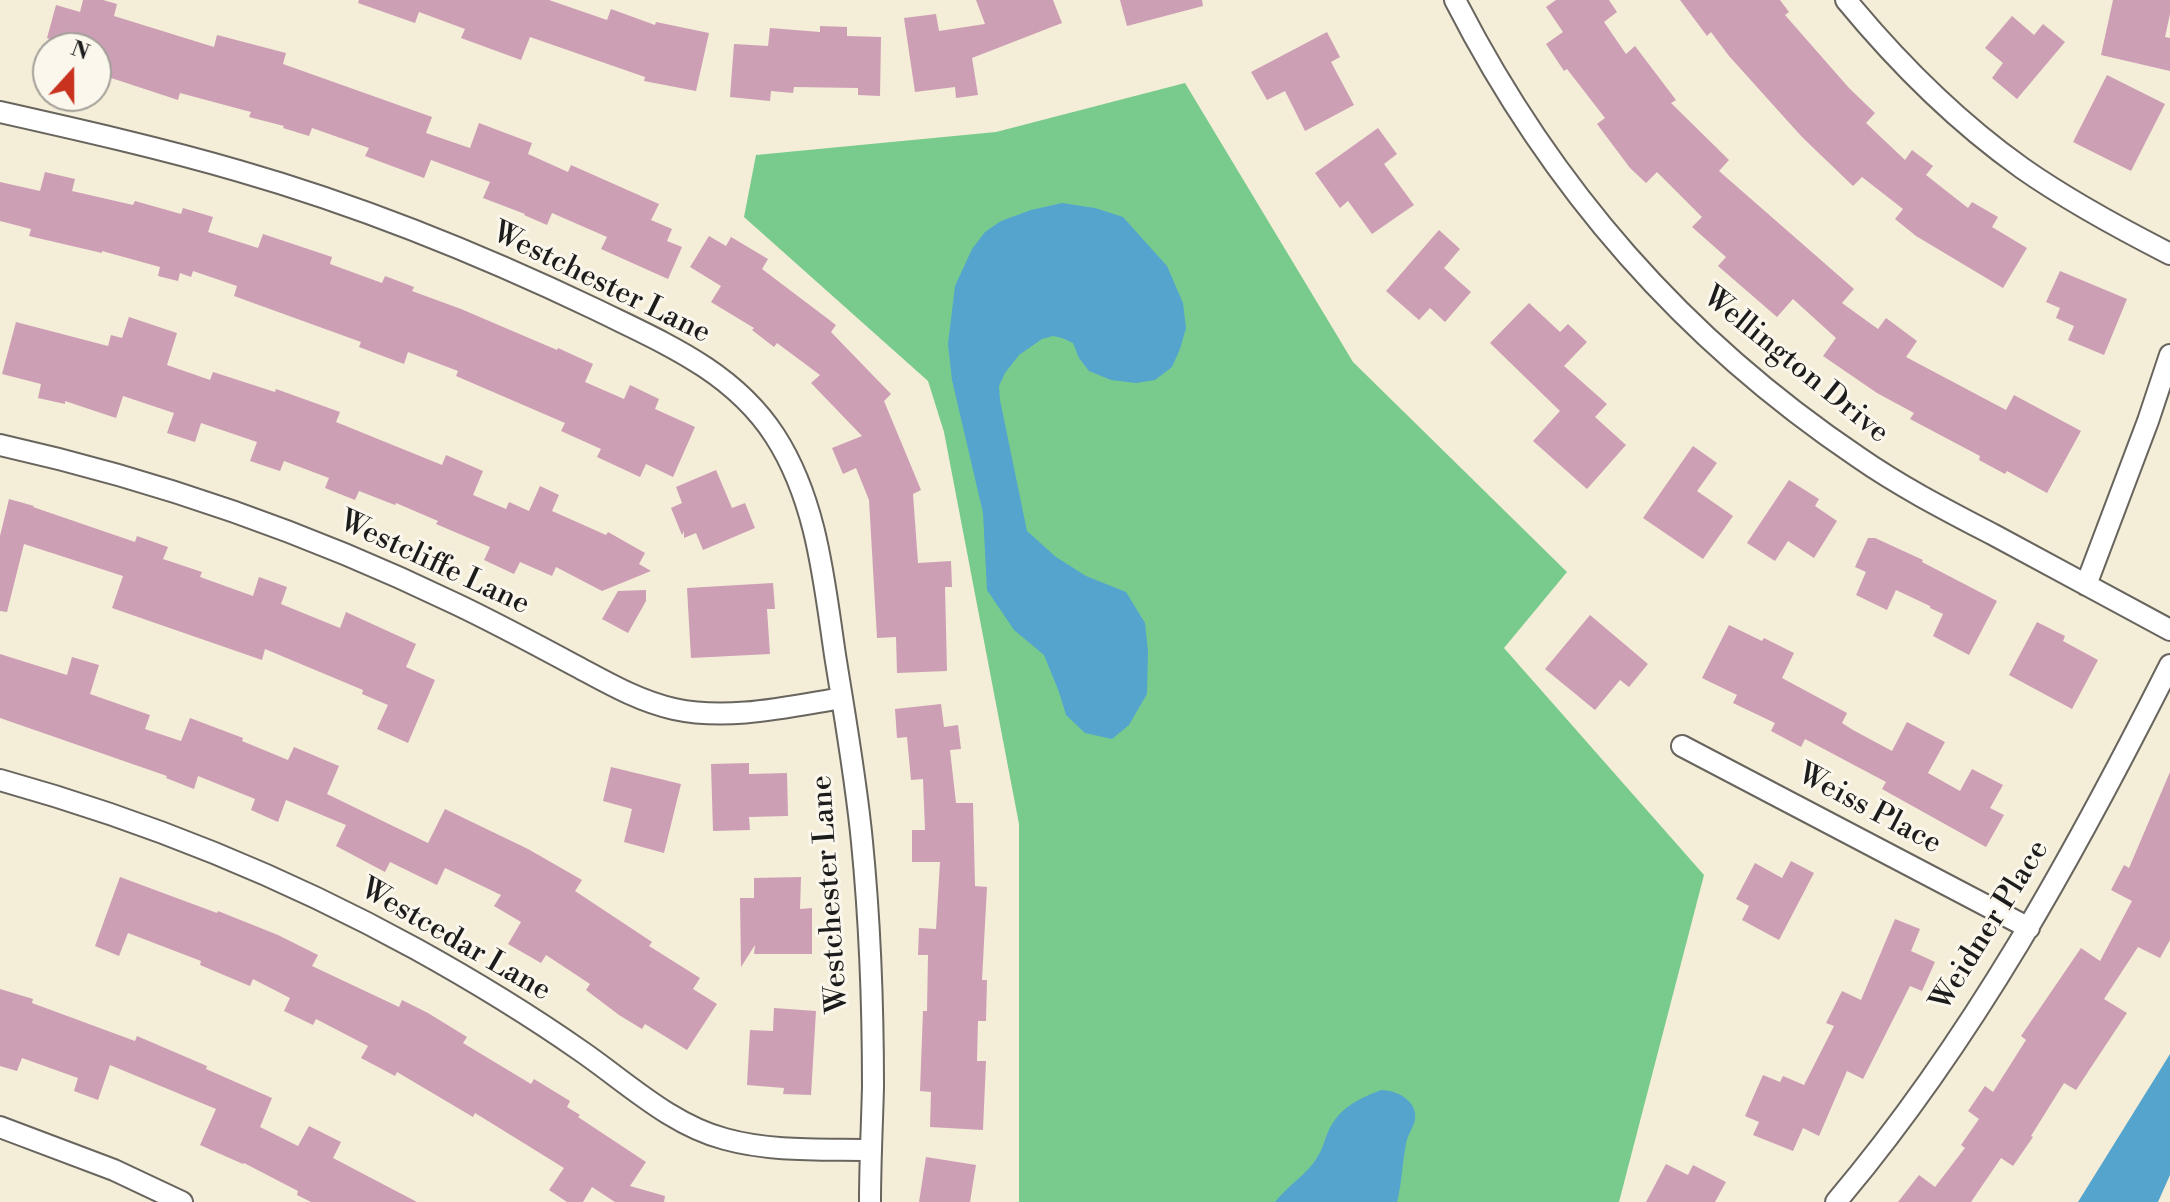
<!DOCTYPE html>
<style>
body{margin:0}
#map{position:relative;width:2170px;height:1202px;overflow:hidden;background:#f4edd8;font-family:"Libre Bodoni",serif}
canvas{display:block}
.north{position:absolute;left:32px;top:32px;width:80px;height:80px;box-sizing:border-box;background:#fbf7ec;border:2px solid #a29f99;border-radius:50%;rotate:21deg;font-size:22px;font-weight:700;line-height:32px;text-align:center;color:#1c1c1c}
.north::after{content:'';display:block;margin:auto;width:28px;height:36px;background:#c8321e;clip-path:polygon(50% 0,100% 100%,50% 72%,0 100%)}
</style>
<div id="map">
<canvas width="2170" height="1202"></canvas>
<div class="north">N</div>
</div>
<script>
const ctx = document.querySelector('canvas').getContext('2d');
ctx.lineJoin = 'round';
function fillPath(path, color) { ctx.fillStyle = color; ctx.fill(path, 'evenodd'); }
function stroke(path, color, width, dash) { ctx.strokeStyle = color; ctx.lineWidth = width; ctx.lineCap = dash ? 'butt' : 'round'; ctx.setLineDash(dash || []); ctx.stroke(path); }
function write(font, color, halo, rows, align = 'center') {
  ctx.font = font + ' "Libre Bodoni",serif'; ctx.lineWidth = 6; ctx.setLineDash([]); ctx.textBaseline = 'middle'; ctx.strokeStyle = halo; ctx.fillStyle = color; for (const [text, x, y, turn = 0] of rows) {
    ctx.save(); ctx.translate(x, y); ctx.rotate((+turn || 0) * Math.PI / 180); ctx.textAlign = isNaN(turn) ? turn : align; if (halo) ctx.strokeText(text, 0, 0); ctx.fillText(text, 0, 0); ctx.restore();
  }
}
const green = new Path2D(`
 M1185,83l168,279 214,210 -63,76 200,227 -85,327h-600v-378l-75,-392 -16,-51 -184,-164 12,-62 240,-23z`);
const water = new Path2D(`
 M1062,203l33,5 28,9 44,49 16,37 3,25 -6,21 -8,18 -17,13 -19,3 -25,-3 -22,-9 -10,-13 -6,-15 -11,-5 -9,-2 -11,3 -23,16 -14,18 -6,13 1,14 27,131 29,26 30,19 40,16 19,31 3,28 -1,43 -18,31 -17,14 -27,-6 -19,-18 -7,-23 -15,-37 -30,-25 -27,-40 -4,-77 -31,-133 -4,-36 7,-58 17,-37 13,-17 16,-11 30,-11z
 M2170,1054v121l-12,27h-80z
 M1381,1090c16,0 37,11 34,30 -2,8 -8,16 -9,24 -4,20 -4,39 -9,58h-122c13,-17 33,-28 43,-46 6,-9 7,-20 13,-30 11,-20 30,-28 50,-36z`);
const building = new Path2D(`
 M83,0h20l14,4 -3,12 100,31 3,-12 69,18 -3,11 149,53 -6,16 44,15 9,-25 53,20 -4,11 40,18 3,-7 88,39 -8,16 21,9 -5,12 15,6 -14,32 -67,-30 6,-12 -55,-24 -5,12 -23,-10 1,-1 -42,-16 7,-16 -59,-22 -7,18 -59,-22 4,-8 -57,-20 -3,8 -26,-8 1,-2 -35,-9 2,-5 -71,-19 -2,7 -82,-27v-25h-41l1,-7 -9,-3 9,-33 24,7z
 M359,0h190l58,20 4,-11 44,16 1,-3 53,11 -13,58 -52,-10 1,-4 -115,-40 -9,23 -60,-22 4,-9 -46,-17 -4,11 -57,-20z
 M976,0h77l9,23 -90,35 6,37 -22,3 -1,-11 -40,5 -11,-74 32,-4 3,17 46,-7z
 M1120,0h82l1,6 -76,20z
 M1556,0h53l8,12 -13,10 22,32 9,-8 41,54 -5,3 58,57 -10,11 135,118 -12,14 36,26 8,-11 31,23 -11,16 100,53 8,-15 67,36 -34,62 -40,-22 -2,3 -26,-14 1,-4 -70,-37 4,-6 -37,-20 -54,-37 13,-18 -43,-39 -16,18 -59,-51 8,-9 -34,-30 10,-10 -45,-45 -11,11 -16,-15 -33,-44 8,-6 -38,-49 -3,2 -18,-27 17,-12 -17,-25z
 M1680,0h100l9,12 -4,3 64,73 26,25 -9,10 39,37 7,-10 21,16 -7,9 42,33 4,-6 26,15 -6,10 35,21 -24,40 -87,-52 -21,-17 8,-10 -41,-32 -9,9 -51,-49 -73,-81 -18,-24 -4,4z
 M2113,0h57v14l-5,23 5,1v33l-69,-16z
 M2012,16l22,19 9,-11 22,18 -48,57 -25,-21 11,-15 -18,-15z
 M820,26l27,1v9l34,1 -1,59 -22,-1v-7l-64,-1 -1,6 -22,-2 -1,10 -40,-4 4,-53 34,2 2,-18 50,4z
 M1327,32l13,25 -9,5 23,43 -49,26 -20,-40 -18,9 -16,-28z
 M2107,75l58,29 -34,67 -58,-29z
 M1378,128l19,26 -13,10 30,41 -42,29 -24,-33 -8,7 -25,-35z
 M45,172l30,7 -3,12 61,14 2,-4 46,13 2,-6 30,9 -5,15 50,16 5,-14 69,23 -2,7 52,19 3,-7 29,11 -2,4 49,18 96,41 1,-2 35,16 -8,18 39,17 6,-14 29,14 -4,10 40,18 -22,50 -27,-13 -6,13 -43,-20 4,-8 -40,-18 4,-8 -109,-47 2,-5 -50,-19 -4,12 -45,-17 2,-5 -127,-46 3,-10 -44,-15 -2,6 -11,-4 -2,8 -20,-5 2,-9 -58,-16v2l-73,-17 2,-7 -31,-8v-39l40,9z
 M1439,230l21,19 -16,19 27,24 -26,30 -15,-14 -11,12 -33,-29z
 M709,236l17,10 5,-9 37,22 -6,10 74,56 -5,7 60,62 -7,7 37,89 -8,4 5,69 33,-2 1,26h-7l2,84 -50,2 -1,-36 -19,1 -8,-138 -13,-32 -13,6 -11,-26 30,-12 -51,-53 9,-8 -43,-32 -3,4 -22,-17 2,-2 -43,-26 10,-16 -31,-19z
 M2060,271l67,28 -23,56 -36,-15 6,-14 -18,-8 4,-10 -14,-6z
 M1529,303l31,29 8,-8 19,18 -23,24 43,38 -12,13 31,28 -39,44 -54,-48 27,-30 -70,-68z
 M129,317l48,16 -10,32 43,15 3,-8 62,20 1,-3 64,23 -4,10 106,43 4,-10 37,16 -10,24 33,14 3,-7 20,9 11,-25 19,9 -7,16 54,24 2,-3 37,21 -6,11 12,7 -49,20 -46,-24 -4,9 -32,-14 -6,12 -30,-14 6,-13 -54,-23 2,-3 -42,-18 -1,2 -36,-14 -4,9 -30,-12 4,-10 -45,-17 -4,10 -30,-10 7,-19 -56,-19 -6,19 -28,-9 7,-20 -51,-17 -7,22 -51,-17v3l-27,-6 3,-14 -39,-10 14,-52 92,24 3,-11 11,3z
 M1693,446l24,17 -20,28 36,25 -30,43 -60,-41z
 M716,470l16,38 13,-5 10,25 -52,22 -7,-17 -12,5v-7l-2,4 -11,-27 11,-5 -6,-16z
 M1789,480l30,19 -4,7 22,15 -23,37 -26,-17 -13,20 -28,-18z
 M9,499l25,7 -1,1 102,35 2,-6 31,11 -5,12 39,13 -2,5 53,19 6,-19 28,10 -6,17 59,24 6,-16 70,32 -10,23 29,13 -27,63 -31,-14 11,-24 -26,-11 1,-4 -98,-41 -3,11 -150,-52 11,-32 -99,-32 -17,68 -7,-1v-75z
 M1868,538h7l48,22 -1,2 75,39 -28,54 -36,-19 10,-22 -13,-6v-2l-34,-16 -9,20 -31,-15 10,-23 -11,-5z
 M773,583l2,26h-8l3,45 -79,4 -4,-70z
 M646,590v11l-18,32 -26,-14 16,-28z
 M1590,615l58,49 -19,23 -9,-7 -25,30 -50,-41z
 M2037,622l28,14 -2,5 35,19 -26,49 -63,-34z
 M1729,625l33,16 2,-3 30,15 -12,25 65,35 -5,10 11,7 39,21 15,-29 38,20 -17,31 32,18 12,-22 31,16 -13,23 14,7 -18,32 -104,-58 4,-7 -81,-43 -4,8 -30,-16 4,-8 -42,-20 4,-8 -35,-17z
 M0,654l67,21 5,-18 27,8 -9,29 60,21 -5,14 36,12 9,-23 53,20 -1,3 46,19 6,-13 45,19 -12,28 101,49 17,-34 83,40 54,31 -7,11 77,51 -3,4 51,32 -7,11 24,15 -30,46 -42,-26 -3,5 -23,-14 -33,-25 4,-6 -44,-29 -5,8 -33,-19 13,-22 -27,-16 7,-11 -56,-27 -8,17 -47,-23 -5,10 -49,-26 10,-21 -60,-25 -8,22 -27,-12 4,-11 -57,-23 -4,13 -28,-11 1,-2 -167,-58z
 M941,704l3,23 14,-2 3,24 -11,1 6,53h17l2,83 12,1 -5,93h5l-1,41h-8l-1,40h9l-3,69 -53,-3 1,-35 -11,-1 3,-80h4l1,-56h-10l1,-27 17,1 4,-67h-28v-32h13l-2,-51 -12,1 -4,-43 -10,1 -2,-29z
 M749,763v11l38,-1 1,43 -39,1 1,13 -37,1 -2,-67z
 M611,767l70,17 -17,69 -40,-11 8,-33 -29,-8z
 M2170,772v168l-10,18 -22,-11 -34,52 23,14 -51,77 -12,-7 -33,53 2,1 -20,29 -12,-8 -30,44h-73l21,-27 16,12 30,-39 -4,-3 18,-26 -11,-8 17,-25 8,6 33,-52 -5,-4 60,-88 19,13 32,-60 -21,-11 13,-25 5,3z
 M1791,861l23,12 -35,67 -37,-20 7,-14 -13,-7 19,-36 27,15z
 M120,877l97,36 1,-2 60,24 40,20 -6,11 87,41 3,-7 26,13 39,24 -4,6 68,41 3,-5 36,22 -3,6 13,8 -2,2 68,45 -16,24 35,10 -1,6h-49l-23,-15 -9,15h-16l-18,-12 15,-22 -89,-55 -2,4 -76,-45 -2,4 -34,-18 7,-12 -52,-27 -3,6 -29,-14 6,-13 -37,-19 -3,7 -50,-21 1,-4 -73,-28 -9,23 -24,-10z
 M801,877l-1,32 12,-1v46h-58l1,-9 -14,22 -1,-69h14v-20z
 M1895,919l25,10 -9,22 24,11 -13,29 -12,-5 -47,93 -16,-8 -28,65 -16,-8 -10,23 -40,-16 6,-13 -14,-6 18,-41 17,7 3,-6 21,9 30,-59 -8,-3 16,-32 19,9z
 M0,989l33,10 -1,4 103,38 2,-5 70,30 -1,3 66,29 -12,29 38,19 11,-20 32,16 -8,16 84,44h-106l-14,-7 1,-4 -54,-28 -1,1 -43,-19 16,-36 -106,-44 -12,35 -24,-9 4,-13 -56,-20 -5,13 -17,-5z
 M774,1008l42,3 -5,84 -28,-1 1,-6 -37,-3 3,-55 23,1z
 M926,1157l50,8 -6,37h-51z
 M1666,1164l22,11 5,-10 33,17 -11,20h-69z`);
const street = new Path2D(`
 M1455,0c96,188 228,339 403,457 43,30 90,54 136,78 59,32 117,63 176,95
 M1846,0c52,63 110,121 176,168 47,33 97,60 148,86
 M0,112c80,18 160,36 239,59 122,35 243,84 358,139 67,33 136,61 178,126 42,65 49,145 60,219 10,63 21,124 27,187 8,81 11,164 11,245 -1,39 -3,77 -3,115
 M0,445c157,35 311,89 456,159 40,19 79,40 118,61 32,17 64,36 100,44 55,12 113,-2 168,-11
 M2086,585l62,-164 22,-66
 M1682,746l347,182
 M0,780c144,40 285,97 416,169 56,31 112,65 165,102 45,31 90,74 144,88 47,13 97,10 145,11
 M0,1127l114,43 68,32
 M1836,1202c137,-162 239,-349 334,-537`);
const streetNames = [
 ["Westchester Lane",601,284,26],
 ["Wellington Drive",1795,366,39],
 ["Westcliffe Lane",434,564,25],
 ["Weiss Place",1869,810,28],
 ["Westchester Lane",831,894,-94],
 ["Weidner Place",1991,926,-58],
 ["Westcedar Lane",455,941,30]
];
fillPath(green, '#79cb8d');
fillPath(water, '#54a4ce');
fillPath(building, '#cd9fb5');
stroke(street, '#68655e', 24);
stroke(street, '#fff', 20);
write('30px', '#1c1c1c', '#fbf7ec', streetNames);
</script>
